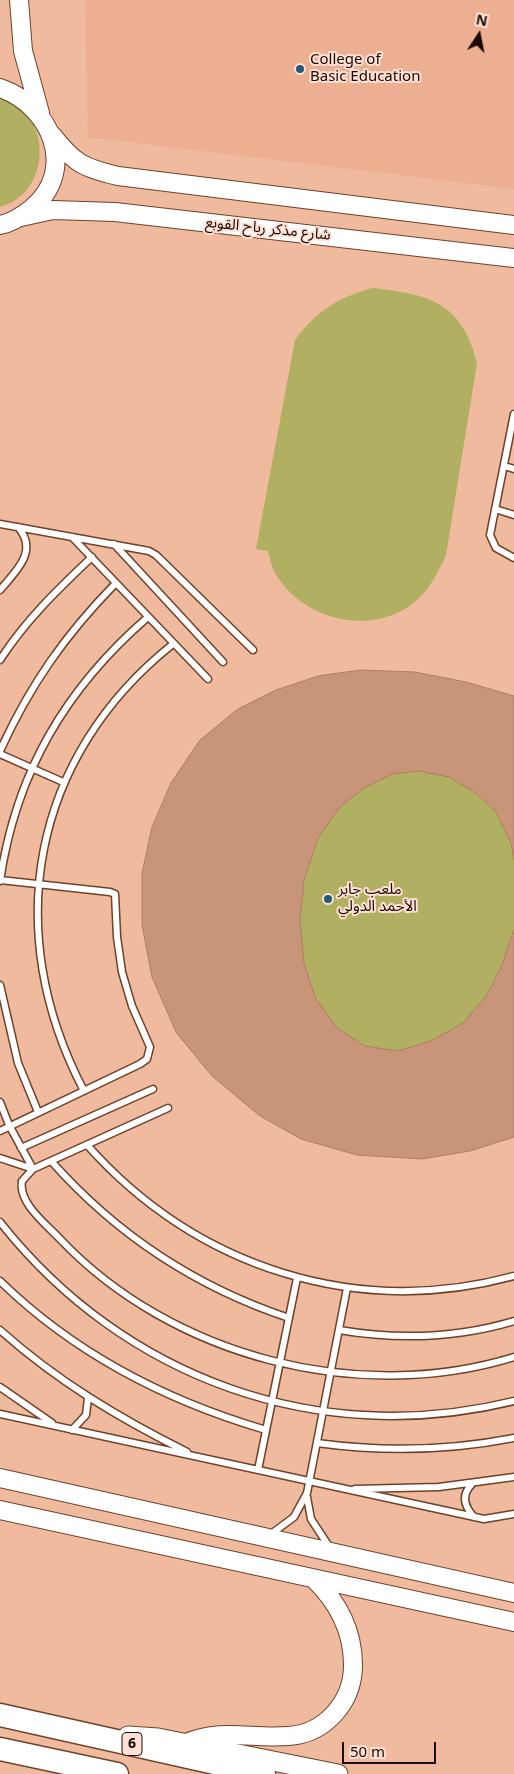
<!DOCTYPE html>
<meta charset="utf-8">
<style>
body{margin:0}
#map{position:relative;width:514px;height:1774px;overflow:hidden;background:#f0ba9f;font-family:"Noto Sans",sans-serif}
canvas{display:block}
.north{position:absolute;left:454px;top:10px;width:50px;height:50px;-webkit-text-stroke:4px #fee1d4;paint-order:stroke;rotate:11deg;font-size:14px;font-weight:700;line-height:20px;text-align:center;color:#1b0902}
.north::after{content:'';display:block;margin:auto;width:18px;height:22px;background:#1b0902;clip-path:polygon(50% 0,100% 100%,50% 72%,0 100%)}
.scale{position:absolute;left:342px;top:1742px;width:94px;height:22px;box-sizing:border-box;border:2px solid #1b0902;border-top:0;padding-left:6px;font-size:15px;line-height:18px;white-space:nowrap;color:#1b0902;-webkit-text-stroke:4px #fee1d4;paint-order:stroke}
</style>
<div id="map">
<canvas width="514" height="1774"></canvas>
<div class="north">N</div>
<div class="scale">50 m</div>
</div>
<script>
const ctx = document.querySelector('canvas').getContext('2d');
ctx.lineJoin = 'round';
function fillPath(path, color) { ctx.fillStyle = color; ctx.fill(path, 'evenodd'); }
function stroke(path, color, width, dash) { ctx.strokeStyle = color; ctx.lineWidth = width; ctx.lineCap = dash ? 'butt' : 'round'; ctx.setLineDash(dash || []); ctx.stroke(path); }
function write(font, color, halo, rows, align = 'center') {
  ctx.font = font + ' "Noto Sans","Noto Sans Arabic",sans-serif'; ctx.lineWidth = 4; ctx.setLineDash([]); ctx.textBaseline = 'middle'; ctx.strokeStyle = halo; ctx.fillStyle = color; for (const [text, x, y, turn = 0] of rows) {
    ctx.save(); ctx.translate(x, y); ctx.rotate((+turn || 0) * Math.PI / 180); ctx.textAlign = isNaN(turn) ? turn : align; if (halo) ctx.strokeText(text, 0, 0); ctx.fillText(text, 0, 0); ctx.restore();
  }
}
const built = new Path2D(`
 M85,0h429v189l-426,-52z`);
const green = new Path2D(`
 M0,99c54,12 52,95 0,108z
 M372,288c57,6 90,14 105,75l-31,192c-9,21 -21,42 -41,54 -45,26 -105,7 -130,-36 -4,-7 -5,-15 -7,-22l-12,-2 39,-209c22,-29 42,-42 77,-52z
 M361,670l54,2 51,10 48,14v441l-92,22 -65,-4 -56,-16 -41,-23 -48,-40 -36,-43 -24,-56 -10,-52v-52l29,-90 29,-43 38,-31 38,-19 42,-14z`);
const building = new Path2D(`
 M361,670l54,2 51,10 48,14v164l-3,-17 -15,-31 -19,-18 -28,-17 -30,-6 -27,3 -28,14 -24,19 -22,31 -14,42 -4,40 4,44 12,35 21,29 28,18 33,5 33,-10 32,-18 24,-28 15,-30 12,-36v208l-44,14 -48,8 -65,-4 -56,-16 -41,-23 -48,-40 -36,-44 -24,-55 -10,-52v-52l10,-46 19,-44 29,-43 38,-31 38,-19 42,-14z`);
const lane = new Path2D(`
 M514,414l-24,121 6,13 18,10
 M504,466l10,3
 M495,509l19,6
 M0,524l149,27 7,4 97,95
 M72,537l136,142
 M114,544l109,118
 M0,590c16,-19 39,-39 18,-63
 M0,660c25,-39 58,-71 92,-103
 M0,751c30,-66 65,-116 116,-168
 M0,754l63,28
 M0,880l110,12 5,2 2,43 5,35 10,34 18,41 -3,12 -7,5 -140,67
 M0,881c16,-109 66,-193 148,-264
 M0,985l18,78 20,49
 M84,1091c-84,-160 -53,-334 89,-447
 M0,1102l9,23 24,44
 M168,1108l-135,61 -11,12c-4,22 24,43 38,58 112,118 298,166 454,118
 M88,1146c108,121 267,173 426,130
 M21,1148l132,-59
 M0,1158l33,11
 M52,1162c65,73 144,125 237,156
 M0,1222c124,157 319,227 514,179
 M0,1281c75,73 167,120 266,149
 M0,1330c57,51 119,88 187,122
 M339,1330c59,10 118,8 175,-9
 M0,1387l52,36
 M0,1414l484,105 30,-5
 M72,1430l14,-15 2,-17
 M317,1443c66,9 131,8 197,-5
 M258,1470l39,-192
 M472,1484c-11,11 -8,22 2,33
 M355,1489l84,-2 75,-10
 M307,1497l4,22 19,29
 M271,1534l23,-17 13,-24 40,-205`);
const secondary = new Path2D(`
 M19,0l4,51 17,62
 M0,88c52,18 78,83 31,121 -9,7 -20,14 -31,16
 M52,135c22,28 31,33 66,41l396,49
 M21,217l32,-7 62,2 399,46
 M0,1478l514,115
 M0,1510l514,112
 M186,1743c37,-15 65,-4 102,-7 37,-2 65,-34 65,-71 0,-35 -15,-63 -40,-87`);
const primary = new Path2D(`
 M128,1736l30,2 180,36`);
const highway = new Path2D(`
 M0,1715l264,59
 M0,1749l117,25`);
const markers = [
 [300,69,5,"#205d74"],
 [328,899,5,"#205d74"]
];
const shields = [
 [132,1744,20]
];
const shieldNames = [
 ["6",132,1744]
];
const poiNames = [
 ["College of",310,60],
 ["Basic Education",310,77],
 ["ملعب جابر",338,890],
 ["الأحمد الدولي",338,907]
];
const streetNames = [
 ["شارع مذكر رباح القوبع",268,229,6]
];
fillPath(built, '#ecaf91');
fillPath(green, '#b1af61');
fillPath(building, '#c8947a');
stroke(building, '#b17e65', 1);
stroke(lane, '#6e4129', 9);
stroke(secondary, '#6e4129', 20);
stroke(primary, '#6e4129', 21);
stroke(highway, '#6e4129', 25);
stroke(lane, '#fff', 6);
stroke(secondary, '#fff', 18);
stroke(primary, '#fff', 19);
stroke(highway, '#fff', 22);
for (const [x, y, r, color] of markers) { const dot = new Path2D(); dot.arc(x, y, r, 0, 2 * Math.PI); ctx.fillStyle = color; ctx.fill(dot); stroke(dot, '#fee1d4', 2); }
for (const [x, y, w] of shields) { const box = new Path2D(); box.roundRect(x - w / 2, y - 11.5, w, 23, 4); ctx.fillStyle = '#fee1d4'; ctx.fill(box); stroke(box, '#1b0902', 1); }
write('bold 14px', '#1b0902', null, shieldNames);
write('15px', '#1b0902', '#fee1d4', poiNames, 'left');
write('15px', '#1b0902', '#fee1d4', streetNames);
</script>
